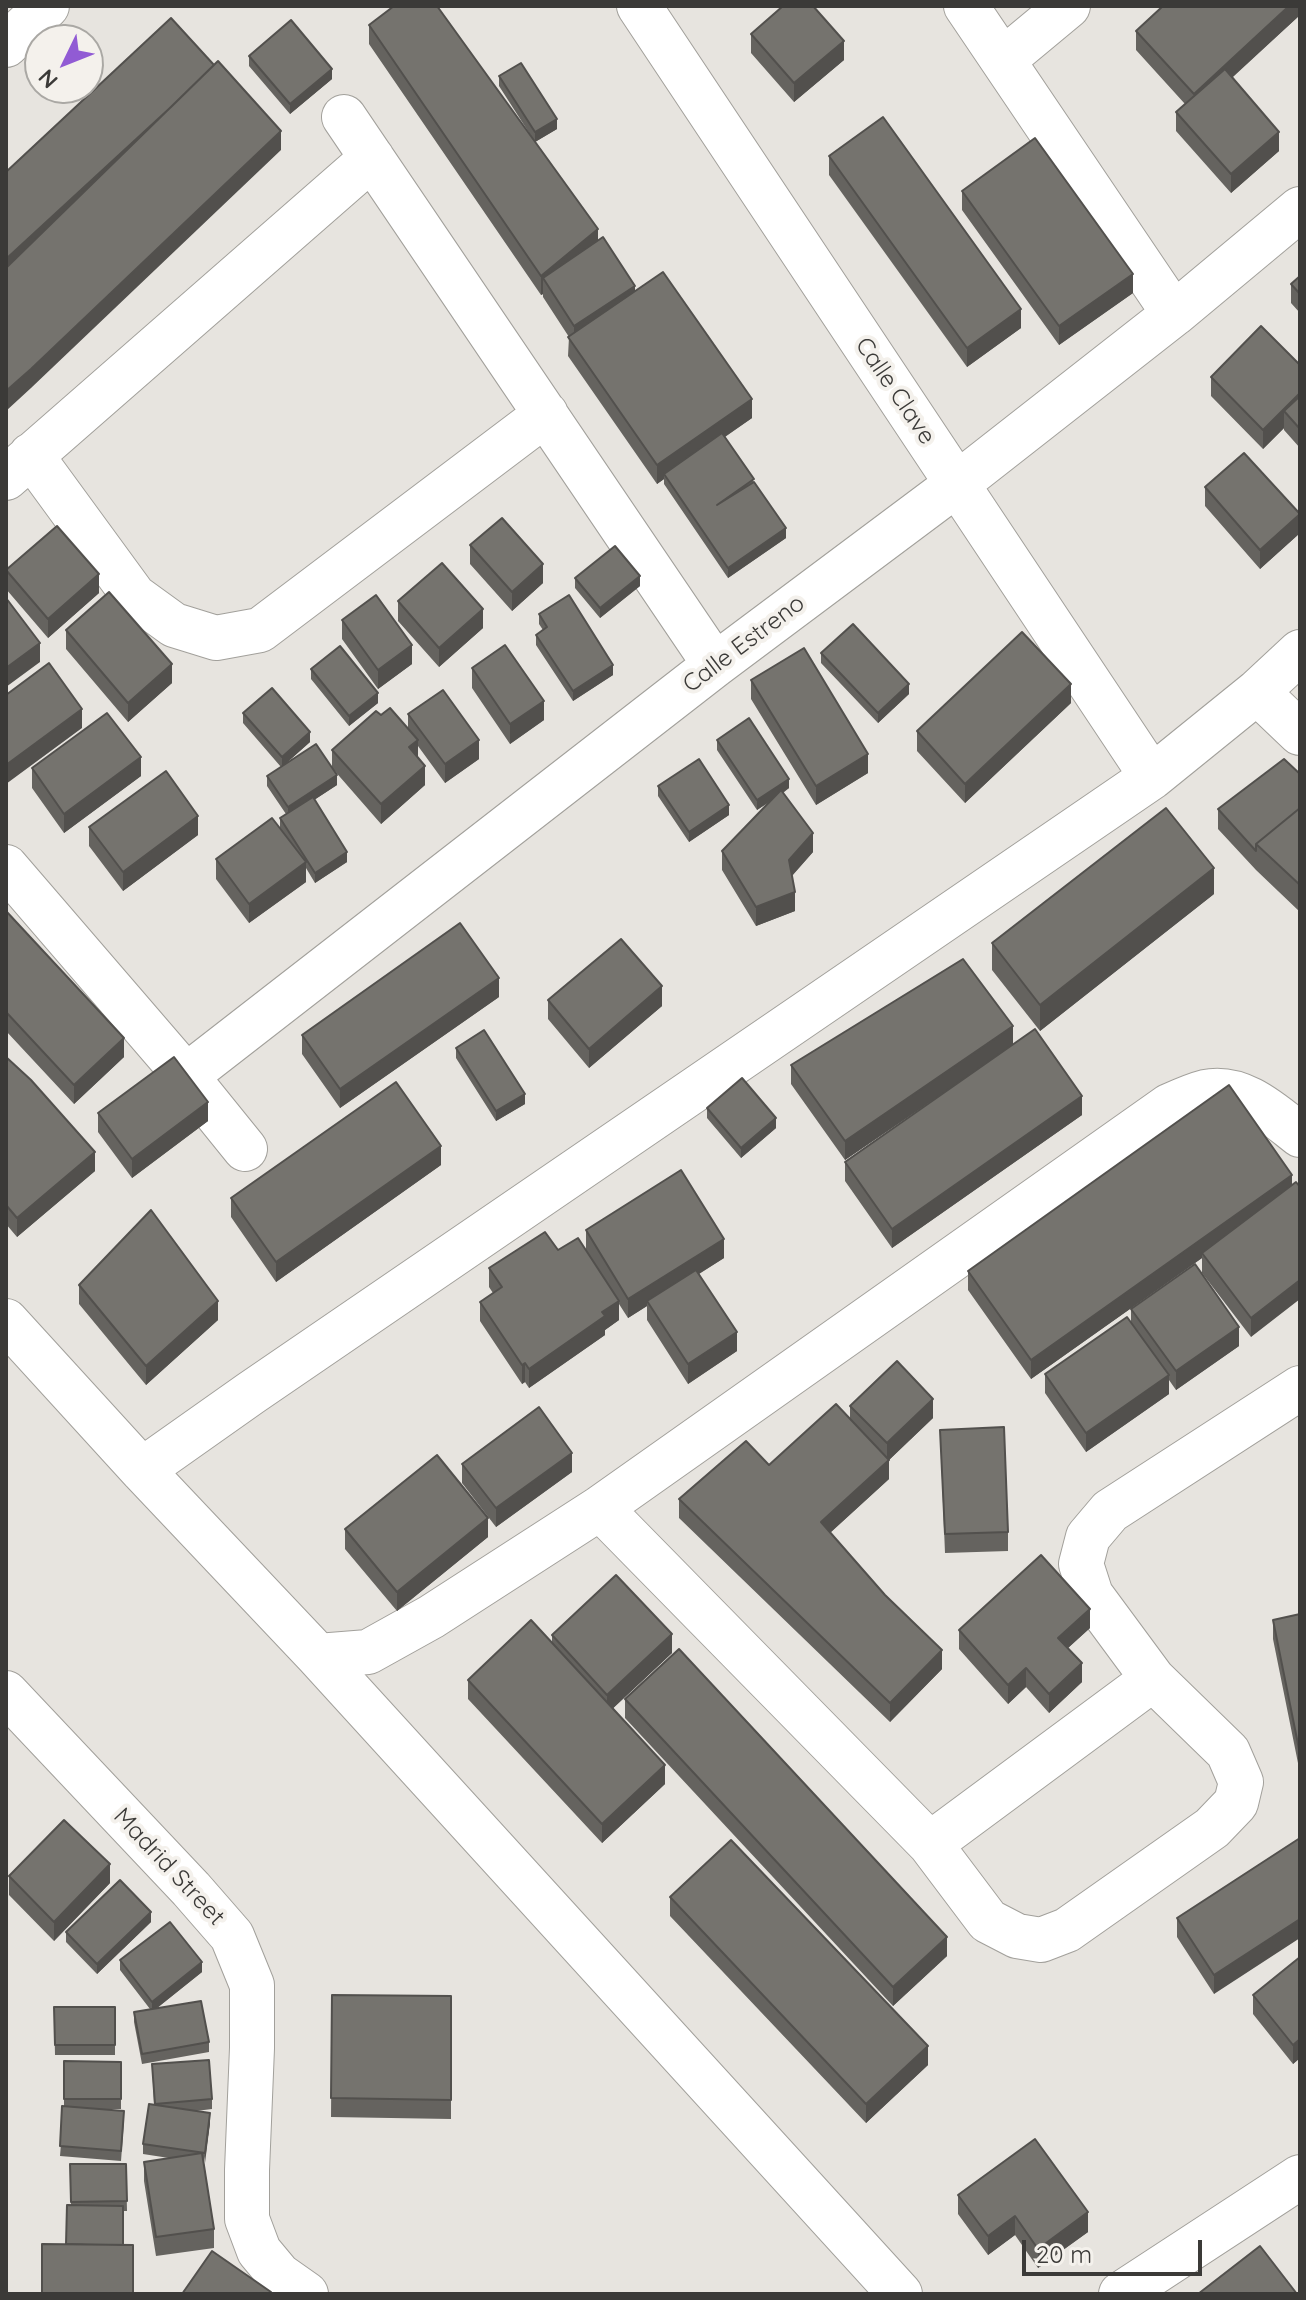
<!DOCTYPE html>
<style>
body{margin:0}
#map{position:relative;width:1306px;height:2300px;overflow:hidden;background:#e7e4df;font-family:Quicksand,sans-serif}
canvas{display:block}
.frame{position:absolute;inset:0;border:8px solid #3b3a38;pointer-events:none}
.north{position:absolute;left:24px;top:24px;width:80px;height:80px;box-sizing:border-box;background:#f4f1ec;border:2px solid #aaa8a4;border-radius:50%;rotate:227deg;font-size:22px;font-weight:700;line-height:32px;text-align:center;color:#3b3a38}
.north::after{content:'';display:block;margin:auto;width:28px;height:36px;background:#915bd4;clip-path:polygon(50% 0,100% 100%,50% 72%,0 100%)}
.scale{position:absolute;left:1022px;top:2240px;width:180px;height:36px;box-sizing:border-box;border:4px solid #3b3a38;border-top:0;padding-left:10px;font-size:24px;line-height:28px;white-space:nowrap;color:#3b3a38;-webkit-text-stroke:6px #f4f1ec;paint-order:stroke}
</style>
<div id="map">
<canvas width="1306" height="2300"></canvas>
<div class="frame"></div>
<div class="north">N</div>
<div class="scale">20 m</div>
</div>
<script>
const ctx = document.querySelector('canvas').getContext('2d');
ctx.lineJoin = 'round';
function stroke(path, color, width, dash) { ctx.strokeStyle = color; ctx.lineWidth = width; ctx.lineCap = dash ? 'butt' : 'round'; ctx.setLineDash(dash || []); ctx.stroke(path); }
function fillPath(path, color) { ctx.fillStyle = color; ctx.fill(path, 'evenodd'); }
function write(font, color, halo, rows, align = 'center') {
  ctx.font = font + ' Quicksand,sans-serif'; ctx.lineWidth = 8; ctx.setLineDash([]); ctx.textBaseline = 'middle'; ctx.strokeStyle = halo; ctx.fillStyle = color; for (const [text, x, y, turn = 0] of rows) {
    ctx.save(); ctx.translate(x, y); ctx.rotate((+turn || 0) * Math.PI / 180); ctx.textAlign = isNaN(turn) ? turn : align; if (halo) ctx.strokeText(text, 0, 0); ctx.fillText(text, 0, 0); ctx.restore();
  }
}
const street = new Path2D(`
 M639,6l513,771
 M966,6l208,308
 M6,45l41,-39
 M1003,60l65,-54
 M344,117l371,548
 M31,455l103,141 40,29 42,13 44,-8 286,-216
 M6,478l366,-320
 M1257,692l43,41
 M6,867l180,209 59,73
 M186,1076l529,-411 242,-181 217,-170 126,-105
 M6,1321l136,149 176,186 50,-4 63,-35 169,-109 569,-402c11,-5 24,-11 36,-14 37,-8 68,22 95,43
 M142,1470l109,-77 901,-616 105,-85 43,-40
 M600,1508l330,336 58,77 29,15 24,4 26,-10 145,-102 24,-25 5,-21 -13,-30 -75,-73 -62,-84 -10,-31 7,-27 22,-26 190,-123
 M318,1656l582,638
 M6,1693l185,196 41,47 20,49v63l-5,122v49l12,32 20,24 27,19
 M930,1844l223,-165
 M1121,2294l179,-117`);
const wall = new Path2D(`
 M1300,15l-68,62 47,74 -48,42 -55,-62v-19l9,-8 -49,-54v-19z
 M369,25l229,216 37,50 117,127 -27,19 29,45 32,56 -58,40 -64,-94v-5l-7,5 -89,-128 1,-19 -26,-40v-3l-2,1 -172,-251z
 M751,34l93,26 -50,42 -43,-49z
 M249,56l83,23 -42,35 -41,-48z
 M499,76l58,53 -22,13 -36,-56z
 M829,156l192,172 -54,39 -138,-192z
 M962,191l171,102 -74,52 -97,-135z
 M1300,276v37l-9,-10v-19z
 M1300,365v83l-16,-18v-2l-21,21 -52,-53v-19z
 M1205,487l95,46 -40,36 -55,-63z
 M470,545l73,38 -31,28 -42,-47z
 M6,570l93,23 -51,45 -42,-49z
 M575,578l65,8 -40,32 -25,-30z
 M398,601l85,27 -44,39 -41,-46z
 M539,614l74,61 -40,26 -37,-56v-10l7,-5 -4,-6z
 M342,620l70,44 -34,25 -36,-50z
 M66,630l106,53 -44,39 -62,-73z
 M821,653l88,41 -31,29 -57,-60z
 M472,668l72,52 -34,24 -38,-56z
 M311,669l67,34 -29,23 -38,-47z
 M751,680l117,93 -52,32 -65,-106z
 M1071,703l-106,100 -48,-52v-20z
 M243,713l67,29 -26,23 48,3v-18l49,-35 27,14v-15l71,45 -34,24 -27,-37v11l7,28 -44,39 -48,-55 4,16 -23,15 33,62 -32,21 -9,-15v14l-57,41 -33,-44v-20l64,-31v-10l6,-4 -19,-28v-10l14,-9 -38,-44z
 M717,740l72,48 -6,5 30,59 -21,24 3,35 -39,15 -34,-56v-19l49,-50 -14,9 -40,-60z
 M32,768l109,8 -77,57 -32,-45z
 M1300,774v138l-44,-42 -38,-41v-20z
 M658,786l71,29 -40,27 -31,-46z
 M89,827l109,8 -75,56 -34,-45z
 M1214,894l-174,137 -48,-61v-27z
 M6,911l118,146 -50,47 -68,-73z
 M499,997l-159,111 -38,-54v-19z
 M548,1000l114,6 -73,62 -41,-49z
 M1013,1044l69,71 -190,133 -47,-67v-19l122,-85 -122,83 -54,-76v-19z
 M456,1048l69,56 -29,17 -40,-63z
 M6,1057l89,114 -78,66 -11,-13z
 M707,1108l69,20 -35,30 -34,-40z
 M98,1113l110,8 -76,57 -34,-46z
 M441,1165l-165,117 -45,-65v-19z
 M1292,1185l-41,152 -49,-64v-15l-171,121 -63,-89v-19z
 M586,1230l138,28 -25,16 38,77 -49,33 -41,-64v-14l-19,12 -9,-14v16l-14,10v5l-76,53 -4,-6 -3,2 -42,-63v-19l13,-9 -4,-6v-19l69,-18 28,-1z
 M79,1285l139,35 -72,65 -67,-81z
 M1131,1309l108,37 -63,44 -7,-10v14l-83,58 -41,-59v-19l86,-51z
 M850,1406l83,12 -44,42v19l-59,54 112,136 -52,53 -211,-204v-19l90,-34 81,-46z
 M940,1430l68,102v19l-63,2z
 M462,1464l110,8 -76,55 -34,-44z
 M345,1529l143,8 -91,74 -52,-62z
 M1300,1614v159l-27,-134v-19z
 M1090,1628l-22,20 14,34 -33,31 -23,-26 -18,17 -49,-55v-19z
 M552,1635l120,18 -59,55 52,76 -63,59 -134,-144v-19l84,-38z
 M625,1699l322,257 -54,50 -268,-288z
 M1300,1838l-86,156 -37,-57v-19z
 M9,1876l101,7 -56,58 -45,-46z
 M670,1897l258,168 -62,58 -196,-207z
 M151,1922l-54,52 -31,-32v-10z
 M1300,1957v101l-7,6 -40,-50v-19z
 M120,1960l82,12 -45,36 52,34v10l-67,12 -8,-42v-10l16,-3 -30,-39z
 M332,1995l119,1v123l-120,-2z
 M54,2007h61v48h-60z
 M64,2061l57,1v47h-26l29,12 -3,40 -61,-5 4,-49z
 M152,2064l60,35v10l-16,2 14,12 -6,40 10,66v19l-58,8 -12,-75v-19l25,-4 -26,-4v-10l11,-40z
 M70,2164h56l1,47h-4l-57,33 5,-39z
 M958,2195l130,37 -50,36 -23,-33 -27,20 -30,-41z`);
const shadedWall = new Path2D(`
 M1289,6h11v9l-106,98v-19z
 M844,41v19l-50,42v-19z
 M215,67l-209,202v-10z
 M332,69v10l-42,35v-10z
 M557,119v10l-22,13v-10z
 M281,131v19l-250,238 -25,23v-20z
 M1279,132v19l-48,42v-19z
 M598,229v20l-55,29v16l-2,1v-19z
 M1133,274v19l-74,52v-19z
 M635,286v19l-61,40v-19z
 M1021,309v19l-54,39v-19z
 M1300,393v19l-16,-1v17l-21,21v-19z
 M752,399v19l-86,59 -2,-3v5l-7,5v-19z
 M1300,514v19l-40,36v-19z
 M786,528v10l-58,40v-10z
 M543,564v19l-31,28v-19z
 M99,574v19l-51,45v-19z
 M640,576v10l-40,32v-10z
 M483,609v19l-44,39v-19z
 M40,643v19l-34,25v-19z
 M412,645v19l-34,25v-19z
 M172,664v19l-44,39v-19z
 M613,665v10l-40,26v-10z
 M909,684v10l-31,29v-10z
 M1071,684v19l-106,100v-19z
 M378,693v10l-29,23v-10z
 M544,701v19l-34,24v-20z
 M82,709v19l-76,56v-19z
 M310,732v10l-28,25v-10z
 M418,740v19l-9,-12z
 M479,740v19l-34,24v-19z
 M868,754v19l-52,32v-19z
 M141,757v19l-77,57v-19z
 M425,766v19l-44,39v-20z
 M337,775v10l-49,32v-10z
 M789,779v9l-32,22v-10z
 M729,805v10l-40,27v-10z
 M198,816v19l-75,56v-19z
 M813,833v19l-24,27v-19z
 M347,852v10l-32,21v-10z
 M306,862v20l-57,41v-19z
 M1214,868v26l-174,137v-26z
 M795,892v19l-39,15v-19z
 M499,978v19l-159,111v-19z
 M662,986v20l-73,62v-19z
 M1013,1026v19l-168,115v-19z
 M124,1038v19l-50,47v-19z
 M525,1094v10l-29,17v-10z
 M1082,1096v19l-190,133v-19z
 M208,1102v19l-76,57v-19z
 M776,1118v10l-35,30v-10z
 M441,1146v19l-165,117v-20z
 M95,1152v19l-78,66v-19z
 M1292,1175v19l-90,59v5l-171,121v-19z
 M724,1239v19l-75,47 -2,-4v5l-19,12v-19z
 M1300,1280v19l-49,38v-19z
 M218,1301v19l-72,65v-19z
 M619,1301v19l-14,10v5l-76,53v-19l73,-57z
 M1239,1327v19l-63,44v-19z
 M737,1332v19l-49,33v-20z
 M525,1363v19l-3,2v-19z
 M1169,1375v19l-83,58v-19z
 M933,1399v19l-44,42v19l-68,62v-19l66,-60v-19z
 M572,1453v19l-76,55v-19z
 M488,1518v19l-91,74v-19z
 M1090,1609v19l-32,29v-19z
 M672,1634v19l-65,61v-19z
 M942,1650v19l-52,53v-19z
 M1082,1663v19l-33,31v-19z
 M1026,1668v19l-18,17v-19z
 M665,1765v19l-63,59v-19z
 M110,1864v19l-56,58v-19z
 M151,1912v10l-54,52v-10z
 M1300,1919v19l-86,56v-19z
 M947,1937v19l-54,50v-19z
 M202,1962v10l-50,40v-10z
 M1300,2039v19l-7,6v-19z
 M928,2046v19l-62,58v-19z
 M210,2113v10l-5,40v-10z
 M1088,2212v20l-50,36v-19z
 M1015,2216v19l-27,20v-19z`);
const building = new Path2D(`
 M394,6h43l161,223 -57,47 -172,-251z
 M783,6h30l31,35 -50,42 -43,-49z
 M1163,6h126l-95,88 -58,-63z
 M171,18l43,47 -43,42 -165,152v-87z
 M291,20l41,49 -42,35 -41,-48z
 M218,61l63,70 -250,238 -25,22v-123z
 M521,63l36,56 -22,13 -36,-56z
 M1225,69l54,63 -48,42 -55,-62z
 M883,117l138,192 -54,39 -138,-192z
 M1035,138l98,136 -74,52 -97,-135z
 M603,237l32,49 -61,40 -31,-48z
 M663,272l89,127 -95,66 -89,-128z
 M1300,276v18l-9,-10z
 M1261,326l39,39v28l-37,37 -52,-53z
 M1300,396v33l-16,-18z
 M722,433l32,46 -37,26 37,-23 32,46 -58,40 -64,-94z
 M1244,453l56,61 -40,36 -55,-63z
 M502,518l41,46 -31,28 -42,-47z
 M57,526l42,48 -51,45 -42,-49z
 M615,546l25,30 -40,32 -25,-30z
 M442,563l41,46 -44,39 -41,-47z
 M109,592l63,72 -44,39 -62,-73z
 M376,595l36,50 -34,25 -36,-50z
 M569,595l44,70 -40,26 -37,-56 11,-8 -8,-13z
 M6,598l34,45 -34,25z
 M853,624l56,60 -31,29 -57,-60z
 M1022,632l49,52 -106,100 -48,-53z
 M505,645l39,56 -34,23 -38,-56z
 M340,646l38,47 -29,23 -38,-47z
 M804,648l64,106 -52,32 -65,-106z
 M49,663l33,46 -76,56v-70z
 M272,688l38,44 -28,25 -39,-44z
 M443,690l36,50 -34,24 -37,-50z
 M390,708l28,32 -9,7 16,19 -44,38 -49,-54 44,-39 5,4z
 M107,713l34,44 -77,57 -32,-46z
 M749,718l40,61 -32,21 -40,-60z
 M316,744l21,31 -49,32 -21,-31z
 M699,759l30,46 -40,27 -31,-46z
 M1284,759l16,15v34l-44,36v7l-38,-42z
 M166,771l32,45 -75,56 -34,-45z
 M781,790l32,43 -24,27 6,32 -39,15 -34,-56z
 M313,797l34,55 -32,21 -35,-55z
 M1166,808l48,60 -174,137 -48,-62z
 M1300,808v77l-44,-41z
 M272,818l34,44 -57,42 -33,-45z
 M6,911l118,127 -50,47 -68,-73z
 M460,923l39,55 -159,111 -38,-54z
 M621,939l41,47 -73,63 -41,-49z
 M963,959l50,67 -168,115 -54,-76z
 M1035,1029l47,67 -190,133 -47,-67z
 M484,1030l41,64 -29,17 -40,-63z
 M6,1057l25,23 64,72 -78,66 -11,-13z
 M174,1057l34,45 -76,57 -34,-46z
 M742,1078l34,40 -35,30 -34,-40z
 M396,1082l45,64 -165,116 -45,-64z
 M1229,1085l63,90 -261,185 -63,-89z
 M681,1170l43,69 -96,60 -42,-69z
 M1296,1182l4,5v93l-49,38 -49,-65z
 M151,1210l67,91 -72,65 -67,-81z
 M545,1232l13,18 20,-12 41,63 -17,11 3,4 -76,53 -4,-6 -3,2 -42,-63 22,-15 -13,-19z
 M1195,1264l44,63 -63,44 -45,-62z
 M696,1270l41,62 -49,32 -41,-63z
 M1127,1317l42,58 -83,58 -41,-59z
 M897,1361l36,38 -46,44 -37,-37z
 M836,1404l53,56 -68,62 64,73 57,55 -52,53 -211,-204 67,-58 23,24z
 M539,1407l33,46 -76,55 -34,-44z
 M1004,1427l4,105 -63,2 -5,-104z
 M437,1455l51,63 -91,74 -52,-63z
 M1041,1555l49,54 -32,29 24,25 -33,31 -23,-26 -18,17 -49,-55z
 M616,1575l56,59 -65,61 -55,-60z
 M1300,1614v140l-27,-134z
 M531,1620l134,145 -63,59 -134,-144z
 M679,1649l268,288 -54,50 -268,-288z
 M64,1820l46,44 -56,58 -45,-46z
 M1300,1838v81l-86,56 -37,-57z
 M731,1840l197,206 -62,58 -196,-207z
 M120,1880l31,32 -54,52 -31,-32z
 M170,1922l32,40 -50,40 -32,-42z
 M1300,1957v82l-7,6 -40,-50z
 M332,1995l119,1v104l-120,-2z
 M201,2001l8,41 -67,12 -8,-42z
 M54,2007h61v38h-60z
 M209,2060l3,39 -57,5 -3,-40z
 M64,2061l57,1v37h-57z
 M149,2104l61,9 -5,40 -62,-9z
 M62,2106l62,5 -3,40 -61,-5z
 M1035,2139l53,73 -50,37 -23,-33 -27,20 -30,-41z
 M202,2153l12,76 -58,8 -12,-75z
 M70,2164h56l1,37 -56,1z
 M67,2205l56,1v39l-57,-1z
 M42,2244l91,1v49h-91z
 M1260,2246l37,48h-99z
 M212,2251l59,41 -1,2h-88z`);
const streetNames = [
 ["Calle Clave",895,391,56],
 ["Calle Estreno",744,644,-37],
 ["Madrid Street",169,1867,47]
];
stroke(street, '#a2a09b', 46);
stroke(street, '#fff', 44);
fillPath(wall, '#65635f');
fillPath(shadedWall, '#52504d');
fillPath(building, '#75736e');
stroke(building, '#52504d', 2);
write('24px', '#3b3a38', '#f4f1ec', streetNames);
</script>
